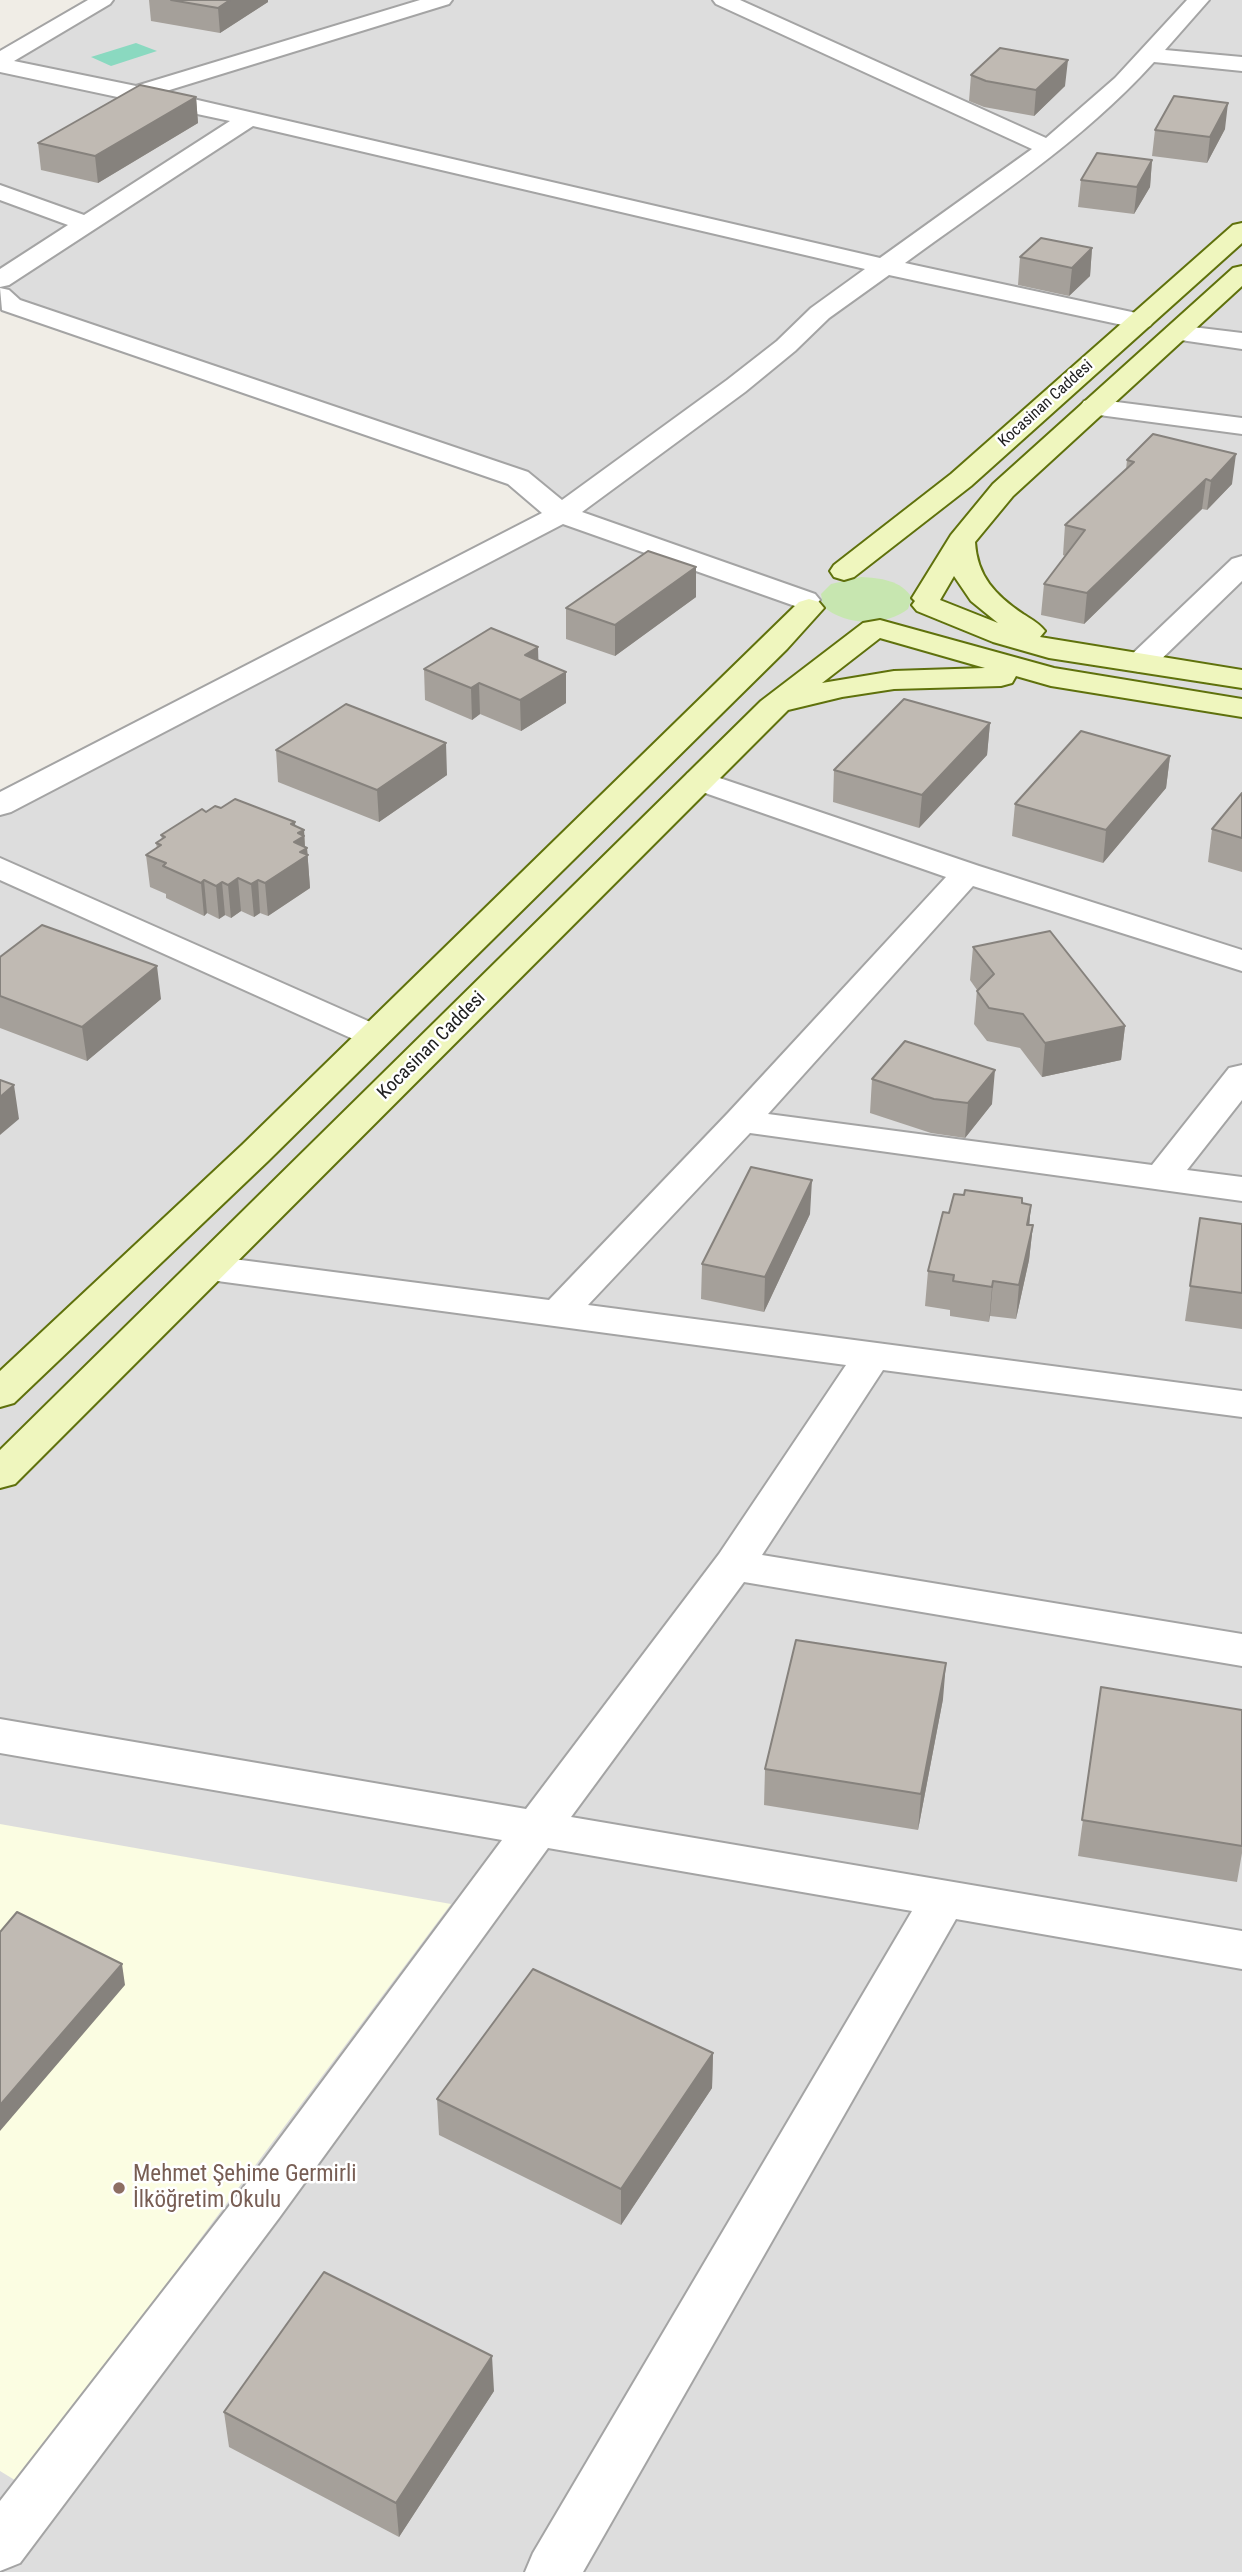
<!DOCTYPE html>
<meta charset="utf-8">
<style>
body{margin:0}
canvas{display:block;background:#f0ede6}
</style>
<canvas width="1242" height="2572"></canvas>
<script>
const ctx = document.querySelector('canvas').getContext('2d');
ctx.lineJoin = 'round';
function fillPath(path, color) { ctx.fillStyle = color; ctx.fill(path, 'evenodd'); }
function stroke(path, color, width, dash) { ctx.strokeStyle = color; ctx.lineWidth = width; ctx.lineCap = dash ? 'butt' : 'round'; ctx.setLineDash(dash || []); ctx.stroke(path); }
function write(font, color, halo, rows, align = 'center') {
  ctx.font = font + ' "Roboto Condensed",sans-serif'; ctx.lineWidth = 5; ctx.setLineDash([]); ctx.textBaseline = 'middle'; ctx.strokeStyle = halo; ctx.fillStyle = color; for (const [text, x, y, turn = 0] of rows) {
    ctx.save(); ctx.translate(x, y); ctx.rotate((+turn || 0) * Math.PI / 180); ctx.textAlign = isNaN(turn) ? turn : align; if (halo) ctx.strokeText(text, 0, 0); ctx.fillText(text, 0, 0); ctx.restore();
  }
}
const residential = new Path2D(`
 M97,0h1145v2572h-1242v-1782l560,-286 -560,-194v-257z`);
const education = new Path2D(`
 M0,1824l451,80 -433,578 -18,-11z`);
const grass = new Path2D(`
 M861,577c19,1 40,3 51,21l-4,11c-23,18 -64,17 -85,-3l-2,-12 10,-10z`);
const pitch = new Path2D(`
 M136,43l21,8 -46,15 -20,-9z`);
const street = new Path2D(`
 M88,0h25l-3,4 -96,57 122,25 284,-86h32l-3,4 -286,88 717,166 152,-109 -316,-145 -3,-4h27l306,138 69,-60 72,-78h22l-44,50 77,7v14l-88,-9c-72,80 -163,138 -249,201l245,53 4,5 -4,5 -9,3 -252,-54 -60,43 -34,33 -50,41 -163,120 233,82 5,6 -5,6 -10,3 -10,-3 -232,-82 -552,288 -11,3v-23l542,-279 -34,-29 -506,-174 -2,-22 9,2 11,10 508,172 34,28 165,-120 50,-39 34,-33 54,-39 -612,-143 -244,159 -9,2v-18l68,-44 -68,-25v-15l84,30 146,-94 -230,-49v-21z
 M1176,325l66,8v16l-75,-11 -4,-5 4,-5z
 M1093,399l149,19v16l-158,-21 -4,-6 4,-6z
 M1242,556v25l-91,88 -11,3 -11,-3 -4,-6 4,-6 103,-98z
 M699,771l280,95 263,84v21l-269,-85 -205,228 384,51 77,-97 13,-3v35l-55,70 55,7v24l-492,-68 -162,172 654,86v26l-359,-47 -121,185 480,79v32l-498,-84 -173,235 671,114v38l-286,-50 -373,653h-58l8,-19 379,-642 -364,-63 -269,370 -259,345 -20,8v-70l243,-313 259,-348 -502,-87v-34l526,90 193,-255 127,-189 -636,-85 -14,-3 -5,-9 5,-9 14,-3 339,44 179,-187 218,-236 -258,-90 -5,-7 5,-7z
 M0,858l386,171 6,7 -6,7 -12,4 -12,-4 -362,-163z`);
const secondary = new Path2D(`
 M1242,223v20l-271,243 -117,91 -10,3 -10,-3 -4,-6 4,-6 117,-91 282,-249z
 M1242,266v20l-229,210 -38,46c2,34 20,53 48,72 8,5 16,9 22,17l-5,6 202,33v18l-193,-30 -56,-16 -76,-31 -5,-6 3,-4 -3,-3 39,-63 42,-51 240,-216zM954,576l17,25 27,22 -58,-23z
 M809,599l10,3 5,6 -37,41 -519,512 -254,242 -14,4v-36l242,-226 557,-543z
 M880,620l174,48 188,31v18l-191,-31 -35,-10 -4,7 -11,3 -107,3 -52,8 -54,13 -773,774 -15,4v-38l761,-749 102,-78zM880,638l105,30 -91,3 -72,12z`);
const wall = new Path2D(`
 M149,0h119v2l-48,31 -69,-12z
 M971,75l94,11 -31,30 -50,-9 -15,-6z
 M196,97l2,26 -100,60 -57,-13 -3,-27z
 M1225,129l-18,34 -55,-7 3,-26z
 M1152,160l-2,27 -16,27 -56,-7 3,-27z
 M1092,248l-2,28 -21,20 -51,-11 2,-28z
 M1127,460l105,24 -25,26 -5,-1 -118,115 -43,-9 3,-31 21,-28 -2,-1 2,-30 61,-55z
 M696,567v30l-81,59 -49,-17v-31z
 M538,647v14l28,11v31l-45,28 -41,-17 -8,6 -47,-20 -1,-31z
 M990,723l-3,32 -68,73 -86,-26 1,-32z
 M276,750l171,25 -68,47 -101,-40z
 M1170,756l-4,32 -63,75 -91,-27 3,-32z
 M1242,793v79l-34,-10 4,-33z
 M221,808l74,18 9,4 1,17 2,1 3,40 -42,28 -8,-3 -6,4 -13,-6 -10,7 -6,-3 -6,4 -12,-6 -3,3 -38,-18v-4l-16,-7 -4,-32 11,-7 -1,-5 6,-4 -1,-4 45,-23z
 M973,947l152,79 -4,34 -79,17 -22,-29 -33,-7 -13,-17 3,-34 -7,-10z
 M0,957l161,42 -74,62 -87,-33z
 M872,1079l120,25 -27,34 -34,-5 -61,-20z
 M1022,1203l9,2 -2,20h4l-4,35 -13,59 -26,-3 -1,6 -39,-6v-6l-25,-4 3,-35z
 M810,1214l-46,98 -63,-13 1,-35z
 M1200,1218l42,6v105l-57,-8z
 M1101,1687l141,23v143l-5,29 -159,-26z
 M943,1699l-25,131 -154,-25 1,-36z
 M713,2053l-1,35 -91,137 -182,-90 -2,-36z
 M494,2391l-95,146 -170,-90 -5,-35z`);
const shadedWall = new Path2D(`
 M230,0h38v2l-48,31 -2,-25z
 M1068,60l-3,26 -31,30 2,-26z
 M196,97l2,26 -100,60 -3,-27z
 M1228,103l-3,26 -18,34 3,-26z
 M1152,160l-2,27 -16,27 3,-27z
 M1092,248l-2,28 -21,20 3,-28z
 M1236,454l-4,30 -25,26 4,-29z
 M1206,479l-4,30 -118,115 3,-31z
 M696,567v30l-81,59v-31z
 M538,647l1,32 -14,-24z
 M566,672v31l-45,28 -1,-31z
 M479,683l1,31 -8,6 -1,-32z
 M990,723l-3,32 -68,73 3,-33z
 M446,743l1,32 -68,47 -2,-32z
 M1170,756l-4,32 -63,75 3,-33z
 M295,822l1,19 2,-8 6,-3 1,19 2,-1 3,40 -42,28 -3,-33 26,-59z
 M238,878l3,33 -10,7 -3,-33z
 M204,880l3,33 -3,3 -3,-33z
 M258,880l2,33 -6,4 -3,-33z
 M222,882l3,33 -6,4 -3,-33z
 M157,966l4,33 -74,62 -5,-34z
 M1125,1026l-4,34 -79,17 3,-34z
 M995,1070l-3,34 -27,34 3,-35z
 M14,1085l5,34 -19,16v-38z
 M812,1180l-2,34 -46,98 1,-35z
 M1031,1205l-3,34 -1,-14z
 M1033,1225l-4,35 -13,59 3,-34z
 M993,1281l-3,35 -1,6 3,-35z
 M946,1663l-3,36 -25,131 3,-36z
 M122,1964l3,21 -125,146v-26z
 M713,2053l-1,35 -91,137v-36z
 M492,2356l2,35 -95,146 -3,-34z`);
const building = new Path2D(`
 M171,0h59l-12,8z
 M1000,48l68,12 -32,30 -50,-9 -15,-6z
 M140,85l56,12 -101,59 -57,-13z
 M1174,96l54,7 -18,34 -55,-7z
 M1097,153l55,7 -15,27 -56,-7z
 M1041,238l51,10 -20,20 -52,-11z
 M1153,434l83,20 -25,27 -5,-2 -119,114 -43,-9 41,-54 -20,-5 69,-63 -7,-2z
 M648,551l48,16 -81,58 -49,-17z
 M491,628l47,19 -13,8 41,17 -46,28 -41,-17 -8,5 -47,-19z
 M904,699l86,24 -68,72 -88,-25z
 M346,704l100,39 -69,47 -101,-40z
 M1081,731l89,25 -64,74 -91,-26z
 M1242,793v45l-30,-9z
 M235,799l60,23 -4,2 13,6 -6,3 6,3 -10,6 13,6 -7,4 8,3 -43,28 -7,-3 -7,4 -13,-6 -10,7 -6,-3 -6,4 -12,-6 -3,3 -38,-17 3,-3 -20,-8 15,-10 -5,-2 9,-6 -4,-2 41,-26 4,3 9,-6 6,2z
 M42,925l115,41 -75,61 -82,-31v-39z
 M1050,931l75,95 -80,17 -22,-29 -34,-6 -12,-17 17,-17 -21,-27z
 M905,1041l90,29 -27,33 -34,-4 -62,-20z
 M0,1080l14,5 -14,12z
 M751,1167l61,13 -47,97 -63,-13z
 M965,1190l57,8v5l9,2 -4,20h6l-14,60 -26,-4 -1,6 -39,-6 1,-6 -26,-4 15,-59 6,1 5,-19 10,1z
 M1200,1218l42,6v69l-52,-7z
 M796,1640l150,23 -25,131 -156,-25z
 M1101,1687l141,23v136l-160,-26z
 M17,1912l105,52 -122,141v-173z
 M533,1969l180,84 -92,136 -184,-90z
 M324,2272l168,84 -96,147 -172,-91z`);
const markers = [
 [119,2188,7,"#8d6e63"]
];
const farStreetnames = [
 ["Kocasinan Caddesi",1046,404,-42]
];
const streetNames = [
 ["Kocasinan Caddesi",432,1046,-45]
];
const nearEducationnames = [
 ["Mehmet Şehime Germirli",133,2175],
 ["İlköğretim Okulu",133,2201]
];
fillPath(residential, '#ddd');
fillPath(education, '#fbfde2');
fillPath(grass, '#c7e6b0');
fillPath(pitch, '#8ad9c0');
stroke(street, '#a4a4a4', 4);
stroke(secondary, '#5f710c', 4);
fillPath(street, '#fff');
fillPath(secondary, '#eff6be');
fillPath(wall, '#a5a09a');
fillPath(shadedWall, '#86827d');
fillPath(building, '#c0bab3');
stroke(building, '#86827d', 2);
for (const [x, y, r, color] of markers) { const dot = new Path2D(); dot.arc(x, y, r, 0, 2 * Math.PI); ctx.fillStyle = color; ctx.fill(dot); stroke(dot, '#fff', 2.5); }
write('16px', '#202020', '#fff', farStreetnames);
write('19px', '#202020', '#fff', streetNames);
write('23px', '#785e54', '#fff', nearEducationnames, 'left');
</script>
